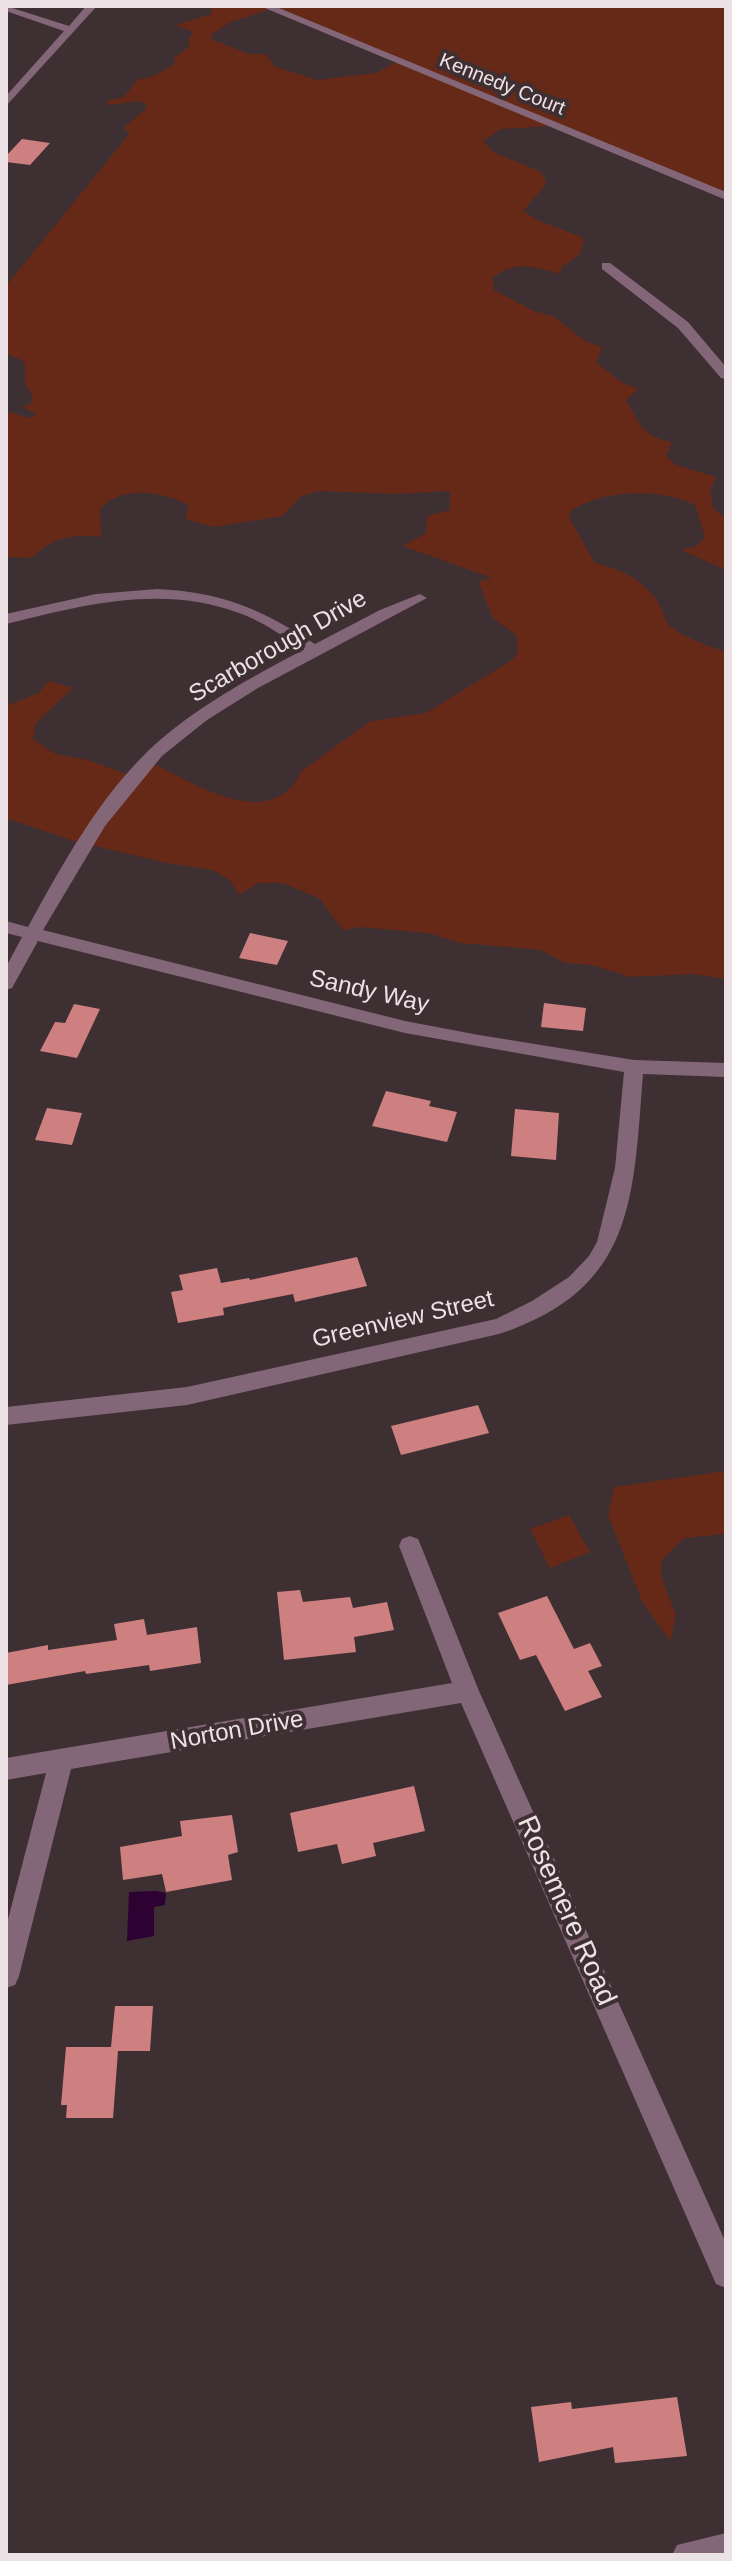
<!DOCTYPE html>
<style>
body{margin:0}
#map{position:relative;width:732px;height:2561px;overflow:hidden;background:#3e2f33;font-family:Helvetica,sans-serif}
canvas{display:block}
.frame{position:absolute;inset:0;border:8px solid #ece1e4;pointer-events:none}
</style>
<div id="map">
<canvas width="732" height="2561"></canvas>
<div class="frame"></div>
</div>
<script>
const ctx = document.querySelector('canvas').getContext('2d');
ctx.lineJoin = 'round';
function fillPath(path, color) { ctx.fillStyle = color; ctx.fill(path, 'evenodd'); }
function write(font, color, halo, rows, align = 'center') {
  ctx.font = font + ' Helvetica,sans-serif'; ctx.lineWidth = 8; ctx.setLineDash([]); ctx.textBaseline = 'middle'; ctx.strokeStyle = halo; ctx.fillStyle = color; for (const [text, x, y, turn = 0] of rows) {
    ctx.save(); ctx.translate(x, y); ctx.rotate((+turn || 0) * Math.PI / 180); ctx.textAlign = isNaN(turn) ? turn : align; if (halo) ctx.strokeText(text, 0, 0); ctx.fillText(text, 0, 0); ctx.restore();
  }
}
const green = new Path2D(`
 M211,6h515v186l-175,-66 -50,3 -18,12 10,11 48,20 5,10c-5,13 -17,17 -22,30l16,9 41,16 3,3 -5,15 -18,13v6c-27,-7 -45,-14 -69,4l2,12 40,21 19,5 32,25 17,6 -6,15 25,20 17,7 -12,11c14,24 17,37 46,42l-6,14 10,9 40,12 -6,13 3,19 13,9v52l-45,-20 16,-4 8,-9 -10,-32c-35,-17 -93,-16 -126,7l2,9 24,42c24,5 50,18 63,39 4,7 6,17 11,23 11,11 42,22 57,27v327l-33,-5 -63,3 -38,-12 -27,-2 -24,-13 -80,-7 -33,-10 -68,-6 -17,3 -23,-31 -37,-16h-25l-19,12 -9,-15 -18,-10 -45,-7 -93,-22 -68,-23v-112l33,-13 9,-12 25,7 -37,35 -3,16 22,15 33,6 44,16 18,-14c37,17 98,59 136,30 6,-6 13,-12 14,-20l71,-51 55,-8 86,-53 6,-8 -2,-17 -24,-18 -13,-35 13,-4 -89,-32 23,-13 1,-17 23,-6v-19l-53,3 -79,-3 -18,6 -17,19 -70,11 -27,-8 3,-13c-25,-15 -68,-21 -89,3l1,28c-28,-3 -49,0 -69,21l-26,-1v-146l24,7 7,-4 -15,-7 8,-3 3,-6 -8,-16v-20l-19,-9v-67l124,-153 -7,-5 23,-19v-5l-7,-3 -31,4 -3,-3 19,-5 13,-17 17,-4 21,-12 -1,-6 16,-12 -2,-5 5,-9 -18,-7 37,-11zM271,9l128,52 -23,12 -59,7 -43,-14 -8,-12h-17l-38,-15 1,-5 19,-12z
 M726,1471v63l-42,4 -23,23v16l15,38 -6,26 -28,-40 -34,-86 6,-28z
 M569,1515l21,37 -40,16 -20,-39z`);
const water = new Path2D(`
 M156,1891l10,2 -1,12 -11,2v29l-27,5 2,-49z`);
const building = new Path2D(`
 M22,139l28,4 -20,22 -24,-3v-6z
 M250,933l38,8 -11,24 -38,-7z
 M544,1003l42,5 -3,23 -42,-4z
 M74,1004l26,5 -23,49 -37,-7 15,-29 10,1z
 M386,1091l45,10 -2,5 28,6 -10,30 -75,-16z
 M47,1108l35,5 -10,32 -37,-5z
 M515,1109l44,4 -3,47 -45,-4z
 M357,1257l10,29 -72,16 -2,-8 -56,11 -14,3 1,7 -46,8 -7,-31 12,-2 -4,-15 38,-7 4,15 28,-5 1,2z
 M478,1405l11,28 -88,22 -10,-29z
 M300,1590l3,12 47,-5 3,11 34,-6 7,28 -40,7 2,15 -72,8 -7,-68z
 M547,1596l27,53 16,-6 12,23 -14,5 14,26 -37,14 -29,-56 -16,5 -22,-47z
 M144,1619l3,16 50,-8 4,36 -51,8 -1,-6 -63,9 -1,-3 -79,14v-32l42,-8v5l69,-10 -3,-16z
 M414,1786l11,45 -52,12 3,13 -34,8 -5,-20 -39,8 -8,-39z
 M232,1815l6,37 -10,3 4,25 -66,12 -4,-18 -39,6 -3,-33 62,-11 -2,-15z
 M115,2006h38l-3,45h-32l-5,67h-47l1,-13h-6l5,-58h45z
 M677,2397l10,59 -72,7 -2,-16 -74,15 -8,-55 40,-5 1,7z`);
const minor = new Path2D(`
 M6,6l63,20 17,-20h11l-91,100v-10l58,-65 -58,-20z
 M260,6h14l452,186v8z
 M602,263h8l78,59 38,45v12l-5,-1 -43,-50 -76,-59z
 M157,589c65,3 104,20 158,55l65,-34 40,-16 7,4 -169,90 -51,32 -45,36 -57,70 -62,104 362,91 74,14 155,25 92,3v14l-83,-3c-10,123 -7,215 -144,260l-312,71 -181,20v-18l181,-20 309,-68 36,-18 37,-24 20,-21 8,-14 18,-74 9,-96 -219,-39 -367,-92 -26,47 -6,2v-23l16,-30 -16,-4v-12l22,6c34,-62 70,-128 121,-177 45,-42 101,-72 154,-100 -20,-14 -41,-29 -64,-37 -77,-29 -157,-8 -233,11v-10l90,-20z
 M410,1536l8,3 3,7 58,145 247,552v45l-10,-4 -255,-581 -390,66 -52,207 -4,9 -9,3v-61l40,-154 -40,7v-22l446,-75 -53,-137 3,-7z
 M726,2533v22h-54l5,-10z`);
const farStreetnames = [
 ["Kennedy Court",502,85,22]
];
const streetNames = [
 ["Scarborough Drive",278,647,-30],
 ["Sandy Way",369,992,13],
 ["Greenview Street",403,1320,-13],
 ["Norton Drive",237,1731,-10]
];
const nearStreetnames = [
 ["Rosemere Road",566,1911,66]
];
fillPath(green, '#662917');
fillPath(water, '#2d0131');
fillPath(building, '#ce8081');
fillPath(minor, '#836677');
write('20px', '#ece1e4', '#3e2f33', farStreetnames);
write('24px', '#ece1e4', '#3e2f33', streetNames);
write('28px', '#ece1e4', '#3e2f33', nearStreetnames);
</script>
